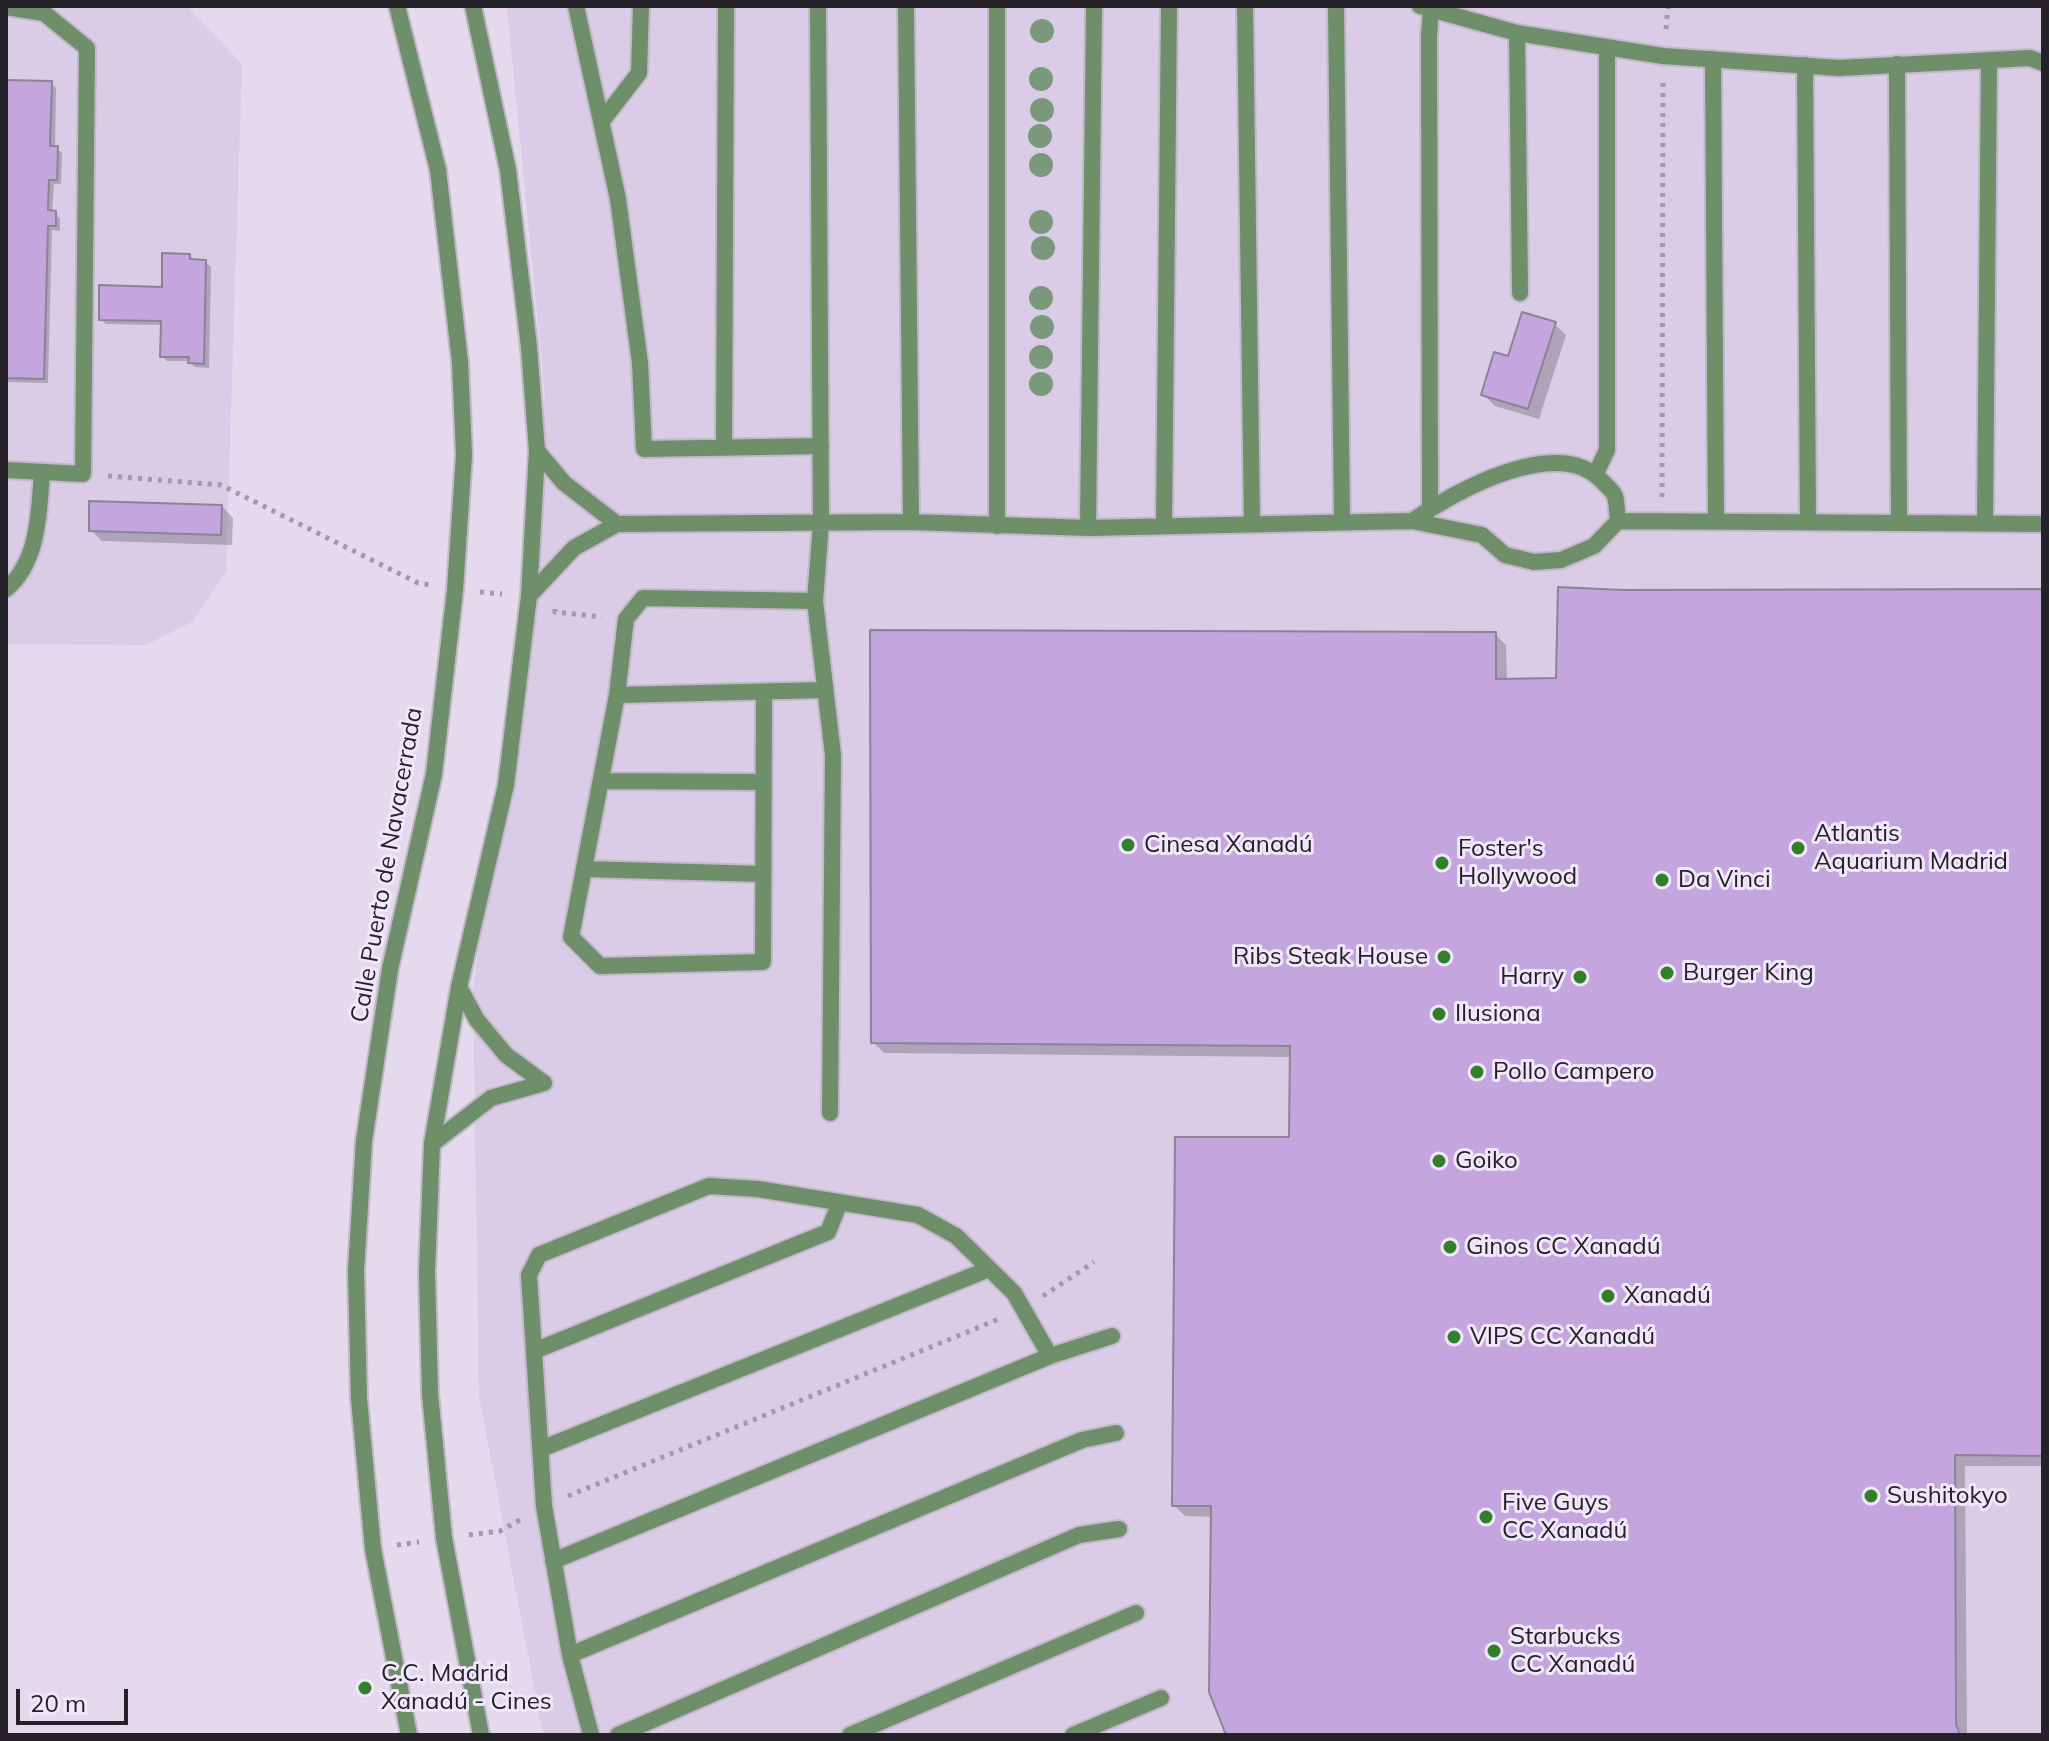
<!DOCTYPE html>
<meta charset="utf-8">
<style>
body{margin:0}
#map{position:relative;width:2049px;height:1741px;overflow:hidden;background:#e4d9ed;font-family:Mulish,sans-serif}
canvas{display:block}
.frame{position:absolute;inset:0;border:8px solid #252128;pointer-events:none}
.scale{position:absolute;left:16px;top:1689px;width:112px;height:36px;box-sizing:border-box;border:4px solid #252128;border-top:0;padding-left:10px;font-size:24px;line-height:28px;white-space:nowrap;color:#252128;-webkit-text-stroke:6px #f1e7fa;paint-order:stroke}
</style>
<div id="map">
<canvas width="2049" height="1741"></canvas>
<div class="frame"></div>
<div class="scale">20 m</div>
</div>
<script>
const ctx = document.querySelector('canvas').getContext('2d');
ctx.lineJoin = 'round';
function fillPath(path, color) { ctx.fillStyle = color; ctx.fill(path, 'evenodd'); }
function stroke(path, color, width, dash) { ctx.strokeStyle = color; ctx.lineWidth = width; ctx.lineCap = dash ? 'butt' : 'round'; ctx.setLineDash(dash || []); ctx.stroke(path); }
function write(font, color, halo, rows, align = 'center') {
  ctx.font = font + ' Mulish,sans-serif'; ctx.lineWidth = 6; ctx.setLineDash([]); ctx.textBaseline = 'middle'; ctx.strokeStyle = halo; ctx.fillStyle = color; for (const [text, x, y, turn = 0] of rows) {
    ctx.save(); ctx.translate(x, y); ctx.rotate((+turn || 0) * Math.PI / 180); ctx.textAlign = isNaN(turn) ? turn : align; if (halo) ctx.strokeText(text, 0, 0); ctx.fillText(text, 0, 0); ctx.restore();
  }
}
const built = new Path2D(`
 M6,6h181l55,58 -16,508 -34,50 -46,23 -140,-1z
 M507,6h1536v1729h-1500l-64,-340 -6,-404 72,-595z`);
const shadow = new Path2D(`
 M6,82l45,1 5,5 -1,60 7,5 -1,31h-7l-2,29 8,5v13l-8,-1 -4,153 -42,-1z
 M190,256l5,5 10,1 6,5 -2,101 -14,-1 -6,-6h-22l-5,-5 1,-31 -57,-1 -5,-5 62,-30z
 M1554,324l12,11 -27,84 -44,-13 -12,-12 26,-35z
 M222,506l11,12 -1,27 -130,-4 -11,-11z
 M2043,591v875h-78l2,269h-738l-17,-218 -27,-1 -11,-11 117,-366 1,-82 -408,-4 -11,-11 622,-408 11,11 1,36 51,-1 64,-88z`);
const building = new Path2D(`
 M6,80l46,1 -2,65h8l-1,34h-8l-1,30 8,1v15h-8l-4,153 -38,-1z
 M162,253l28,1v5l16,1 -2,104 -16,-1 1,-6h-29l1,-36 -62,-1v-35l63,2z
 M1522,312l34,10 -28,87 -47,-14 13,-43 14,4z
 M89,501l133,4 -1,30 -132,-4z
 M1558,587l65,3 420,-1v867l-88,-1 1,269 4,11h-734l-17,-43 2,-186h-39l3,-369h114l1,-91 -419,-3 -1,-413 626,2v47l60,-1z`);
const path = new Path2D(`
 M1666,29l2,-23
 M108,476l113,9 197,98 13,2
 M1662,497l1,-414
 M480,592l22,2
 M555,609v3l47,5
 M1043,1296l51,-34
 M568,1496l431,-177
 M469,1535l31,-4 20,-11
 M397,1545l22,-3`);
const service = new Path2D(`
 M576,6l42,193 22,164 4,86 177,-3
 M818,6l3,517 -6,78 18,154 -3,358
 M906,6l5,516
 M1245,6l7,518
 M1336,6l6,515
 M1420,6l97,27 146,23 176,12 191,-10 13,5
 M6,7l38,6 43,35 -4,426 -77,-4
 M1517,33l3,260
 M1713,59l3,462
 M1897,64l2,459
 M1805,65l3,457
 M602,121l37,-48 2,-67
 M724,448l2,-442
 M537,451l27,32 53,41
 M1596,473l11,-23v-403
 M1430,508l-1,-472 2,-27
 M1618,521l425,3
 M1985,524l4,-464
 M997,526v-520
 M1164,526l5,-520
 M1088,528l6,-522
 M6,589c33,-27 33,-78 36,-117
 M529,596l45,-48 43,-24 294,-2 177,6 324,-7 70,14 23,20 29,7 27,-2 33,-14 24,-25c-1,-8 -1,-17 -3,-25 -2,-5 -8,-10 -12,-14 -44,-49 -148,9 -191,39
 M764,692l-1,270 -163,4 -29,-29 46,-242 9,-76 17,-21 172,3
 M617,695l208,-5
 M601,781l163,1
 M584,869l179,5
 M459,987l18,33 29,35 38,28
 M432,1144l59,-46 53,-15
 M534,1351l294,-119 12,-30
 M541,1449l448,-180
 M553,1561l497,-205 62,-20
 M570,1655l512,-215 34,-7
 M591,1735l-21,-80 -26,-149 -15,-231 10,-20 170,-69 49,3 160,26 38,21 58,57 36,63
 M618,1735l461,-200 40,-6
 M850,1735l286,-122
 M1073,1735l88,-37`);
const tertiary = new Path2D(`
 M397,6l41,164 22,192 4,93 -9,135 -21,184 -44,195 -26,172 -8,130 3,128 14,150 36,186
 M473,6l35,164 21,177 8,104 -8,145 -23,189 -47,202 -27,157 -5,128 3,122 14,144 37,197`);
const trees = [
 [1042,31],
 [1041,79],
 [1042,110],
 [1040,136],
 [1041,165],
 [1041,222],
 [1043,248],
 [1041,298],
 [1042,327],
 [1041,357],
 [1041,384]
];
const markers = [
 [1128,845,8,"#317f28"],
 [1798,848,8,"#317f28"],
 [1442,863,8,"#317f28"],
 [1662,880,8,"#317f28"],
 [1444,957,8,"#317f28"],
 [1667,973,8,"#317f28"],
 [1580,977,8,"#317f28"],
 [1439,1014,8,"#317f28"],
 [1477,1072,8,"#317f28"],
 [1439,1161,8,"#317f28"],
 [1450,1247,8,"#317f28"],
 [1608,1296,8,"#317f28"],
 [1454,1337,8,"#317f28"],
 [1871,1496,8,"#317f28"],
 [1486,1517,8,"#317f28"],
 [1494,1651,8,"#317f28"],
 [365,1688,8,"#317f28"]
];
const poiNames = [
 ["Atlantis",1814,834],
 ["Aquarium Madrid",1814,862],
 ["Cinesa Xanadú",1144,845],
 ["Foster's",1458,849],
 ["Hollywood",1458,877],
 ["Da Vinci",1678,880],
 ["Ribs Steak House",1428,957,"right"],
 ["Burger King",1683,973],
 ["Harry",1564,977,"right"],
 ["Ilusiona",1455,1014],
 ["Pollo Campero",1493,1072],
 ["Goiko",1455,1161],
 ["Ginos CC Xanadú",1466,1247],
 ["Xanadú",1624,1296],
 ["VIPS CC Xanadú",1470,1337],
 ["Sushitokyo",1887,1496],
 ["Five Guys",1502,1503],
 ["CC Xanadú",1502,1531],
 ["Starbucks",1510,1637],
 ["CC Xanadú",1510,1665],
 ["C.C. Madrid",381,1674],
 ["Xanadú - Cines",381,1702]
];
const streetNames = [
 ["Calle Puerto de Navacerrada",387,865,-80]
];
fillPath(built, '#dacce6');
fillPath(shadow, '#0003');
fillPath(building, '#c5a5de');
stroke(building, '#8c8395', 2);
stroke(service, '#c2b8ca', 20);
stroke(tertiary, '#c2b8ca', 20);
stroke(path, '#a198a8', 5, [4, 6]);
stroke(service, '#6e8f69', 16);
stroke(tertiary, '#6e8f69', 16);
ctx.fillStyle = '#7c987c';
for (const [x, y] of trees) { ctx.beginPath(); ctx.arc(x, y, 12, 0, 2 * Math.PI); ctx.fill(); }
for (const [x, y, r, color] of markers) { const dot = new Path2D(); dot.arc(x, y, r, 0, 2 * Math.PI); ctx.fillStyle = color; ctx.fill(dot); stroke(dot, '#f1e7fa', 3); }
write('24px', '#252128', '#f1e7fa', poiNames, 'left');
write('24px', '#252128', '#f1e7fa', streetNames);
</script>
